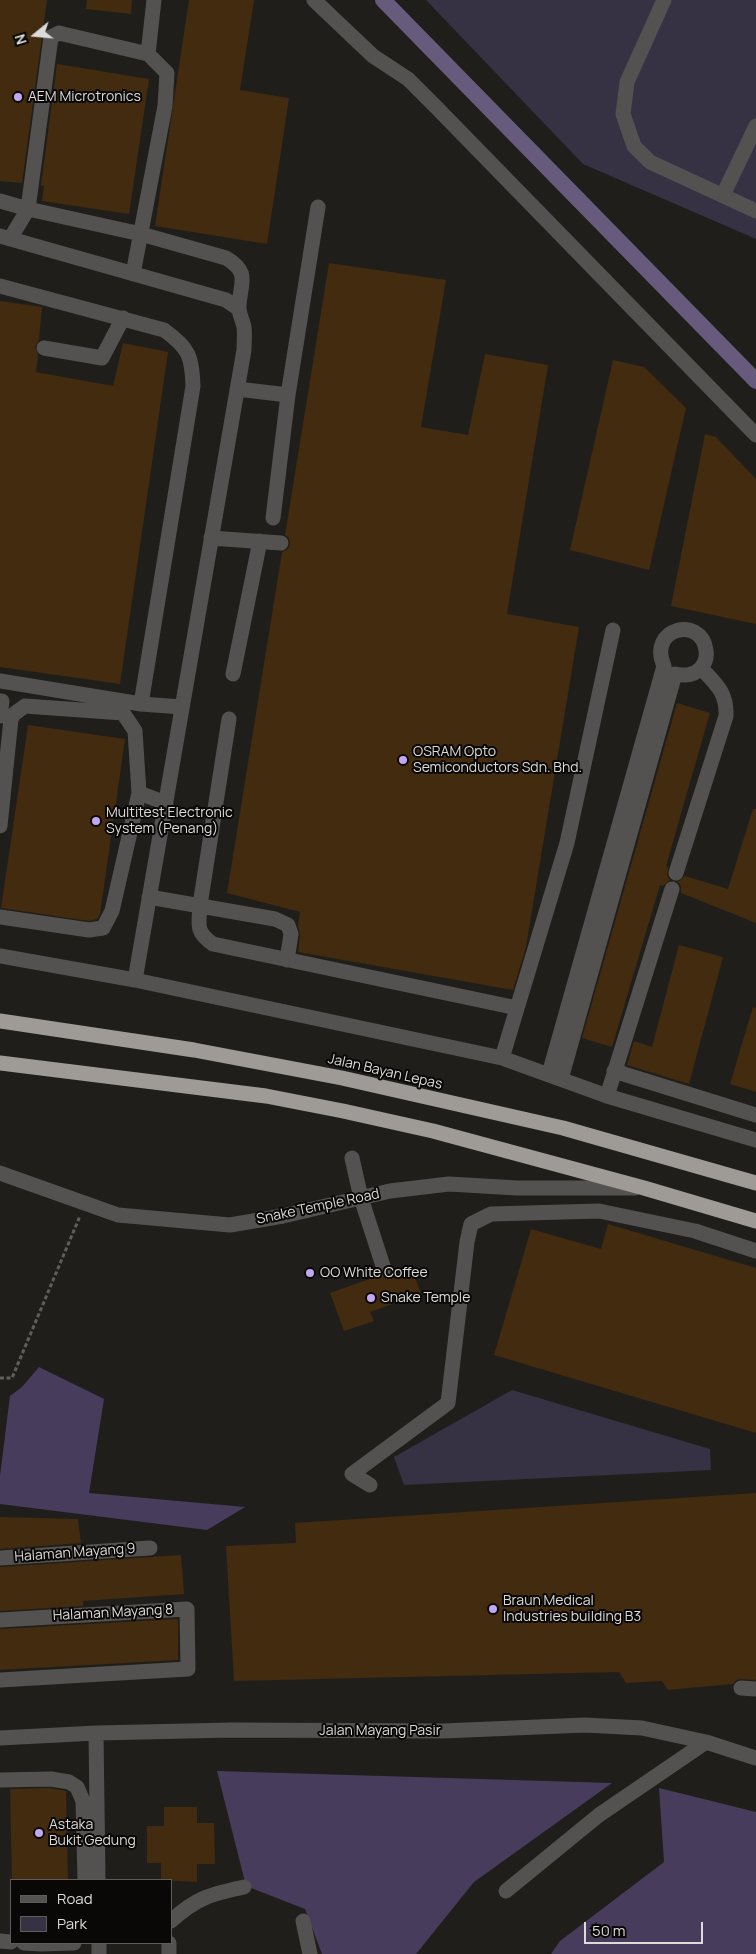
<!DOCTYPE html>
<style>
body{margin:0}
#map{position:relative;width:756px;height:1954px;overflow:hidden;background:#201e1b;font-family:Manrope,sans-serif}
canvas{display:block}
.legend{position:absolute;left:10px;top:1879px;width:162px;height:65px;box-sizing:border-box;background:#090807;border:1px solid #5e5c5b;margin:0;padding:6px 9px;list-style:none;font-size:15px;color:#dddbd9}
.legend li{display:flex;align-items:center;gap:10px;height:25px}
.legend b{width:25px;border:1px solid #5e5c5b}
.north{position:absolute;left:10px;top:10px;width:50px;height:50px;-webkit-text-stroke:4px #090807;paint-order:stroke;rotate:253deg;font-size:14px;font-weight:700;line-height:20px;text-align:center;color:#dddbd9}
.north::after{content:'';display:block;margin:auto;width:18px;height:22px;background:#dddbd9;clip-path:polygon(50% 0,100% 100%,50% 72%,0 100%)}
.scale{position:absolute;left:584px;top:1922px;width:119px;height:22px;box-sizing:border-box;border:2px solid #dddbd9;border-top:0;padding-left:6px;font-size:15px;line-height:18px;white-space:nowrap;color:#dddbd9;-webkit-text-stroke:4px #090807;paint-order:stroke}
</style>
<div id="map">
<canvas width="756" height="1954"></canvas>
<ul class="legend">
<li><b style="height:6px;background:#545250"></b>Road</li>
<li><b style="height:14px;background:#373144"></b>Park</li>
</ul>
<div class="north">N</div>
<div class="scale">50 m</div>
</div>
<script>
const ctx = document.querySelector('canvas').getContext('2d');
ctx.lineJoin = 'round';
function fillPath(path, color) { ctx.fillStyle = color; ctx.fill(path, 'evenodd'); }
function stroke(path, color, width, dash) { ctx.strokeStyle = color; ctx.lineWidth = width; ctx.lineCap = dash ? 'butt' : 'round'; ctx.setLineDash(dash || []); ctx.stroke(path); }
function write(font, color, halo, rows, align = 'center') {
  ctx.font = font + ' Manrope,sans-serif'; ctx.lineWidth = 4; ctx.setLineDash([]); ctx.textBaseline = 'middle'; ctx.strokeStyle = halo; ctx.fillStyle = color; for (const [text, x, y, turn = 0] of rows) {
    ctx.save(); ctx.translate(x, y); ctx.rotate((+turn || 0) * Math.PI / 180); ctx.textAlign = isNaN(turn) ? turn : align; if (halo) ctx.strokeText(text, 0, 0); ctx.fillText(text, 0, 0); ctx.restore();
  }
}
const green = new Path2D(`
 M426,0h330v239l-173,-75z
 M512,1390l198,59 1,21 -307,15 -10,-28z`);
const forest = new Path2D(`
 M39,1367l65,32 -15,94 156,14 -38,23 -207,-26v-28l10,-80 12,-9z
 M217,1771l395,12 -138,99 -58,72h-94l-17,-45 -59,-23z
 M659,1788l97,24v142h-205l9,-13 104,-79z`);
const canal = new Path2D(`
 M383,0l373,381`);
const building = new Path2D(`
 M0,0h47l-25,183 -22,-2z
 M87,0h45l-1,14 -45,-5z
 M189,0h65l-14,90 49,8 -22,146 -112,-18z
 M57,64l92,15 -20,135 -87,-13 2,-15 -3,-1z
 M329,263l117,17 -25,147 47,8 17,-81 63,11 -41,249 72,13 -53,320 -13,43 -215,-38 2,-17 -2,-10 2,-13 -73,-19 55,-341 6,-3 2,-5 -1,-6 -4,-3z
 M0,301l42,6 -3,33 -4,7 3,8 -2,17 77,14 10,-43 45,9 -48,332 -120,-17z
 M613,360l31,7 42,41 -37,162 -79,-20z
 M705,434l11,3 40,42v145l-85,-18z
 M677,703l33,10 -44,153 2,1 -1,8 3,5 -7,6 -3,-1 -48,162 -30,-9z
 M28,725l97,14 -25,175 -3,5 -8,2 -88,-13z
 M753,809h3v114l-75,-30v-7l-3,-4 7,-6 43,13z
 M679,945l44,12 -34,127 -62,-19 7,-24 18,6z
 M753,1007l3,1v84l-26,-8z
 M608,1224l148,44v165l-262,-78 37,-126 70,20z
 M411,1266l10,28 -51,18 4,9 -30,10 -14,-38 48,-17 9,2 6,-6z
 M756,1493v187l-15,-1 -5,1 -3,4 -65,6 -6,-9 -36,2 -7,-11 -385,9 -8,-135 70,-3 -1,-20z
 M0,1517l78,2 3,24 -81,6z
 M181,1555l3,39 -101,7v5l-83,5v-44z
 M178,1619v41l-178,10v-41z
 M50,1788l16,3 2,89h-56l-2,-91z
 M164,1807h33v16h17l1,41h-18v18l-36,-2v-17h-14v-37h17z`);
const path = new Path2D(`
 M0,1378h12l68,-162`);
const minor = new Path2D(`
 M314,0l59,56 35,23 29,29 319,327
 M664,0l-37,82 -4,32 11,32 16,16 106,49
 M723,195l33,-69
 M0,201l28,8 113,25 85,24c26,15 13,27 13,50 0,6 4,13 5,19 1,7 0,16 0,23l-109,630
 M0,236l226,64 13,9
 M10,239l18,-30 23,-172 8,-4 89,21
 M133,274l32,-168 2,-33 -19,-19 6,-54
 M0,286l164,44c25,18 28,26 29,56l-52,318
 M44,348l58,10 21,-40
 M237,389l51,6
 M273,518l15,-123 30,-188
 M211,538l70,5
 M233,674l27,-133
 M0,681l141,23 41,3
 M0,701h2l-2,15
 M229,719l-29,186c-1,19 -5,27 13,39l304,64
 M0,826l11,-107 3,-5 11,-8 98,7 12,18 4,62
 M676,873l50,-157c1,-24 -10,-32 -25,-48
 M149,897l126,22 13,6 3,9 -4,26
 M0,917l89,13 14,-2 9,-17 27,-118 27,10
 M0,956l135,24 367,78 105,38 149,44
 M502,1058l65,-215 46,-213
 M614,1071l142,44
 M549,1074l115,-408c-17,-38 37,-51 42,-16 1,6 -1,13 -5,18 -7,8 -16,8 -26,6l-114,405
 M607,1096l65,-207
 M352,1158l9,40 23,71
 M0,1173l118,42 112,10 53,-9 107,-25 59,-7 68,4h118
 M370,1485l-18,-11 96,-71 19,-161 4,-18 20,-10 108,-3 96,20 61,20
 M0,1558l150,-10
 M0,1620l187,-11 1,60 -188,11
 M741,1688l15,1
 M96,1733l2,147
 M0,1738l96,-5 136,-3 211,1 142,-6 57,3 64,14 50,16
 M0,1780l51,-1 18,3 8,5 6,14 2,79
 M506,1891l93,-76 107,-73
 M171,1921c25,-23 40,-27 73,-34
 M303,1921l7,33
 M0,1941l11,1
 M24,1943l17,1 33,-1
 M99,1943v11
 M169,1954v-11`);
const highway = new Path2D(`
 M0,1021l194,29 148,28 221,50 193,55
 M0,1063l266,33 77,15 90,20 211,57 112,33`);
const markers = [
 [18,97,5,"#c1a8f3"],
 [403,760,5,"#c1a8f3"],
 [96,821,5,"#c1a8f3"],
 [310,1273,5,"#c1a8f3"],
 [371,1298,5,"#c1a8f3"],
 [493,1609,5,"#c1a8f3"],
 [39,1833,5,"#c1a8f3"]
];
const poiNames = [
 ["AEM Microtronics",28,97],
 ["OSRAM Opto",413,752],
 ["Semiconductors Sdn. Bhd.",413,768],
 ["Multitest Electronic",106,813],
 ["System (Penang)",106,829],
 ["OO White Coffee",320,1273],
 ["Snake Temple",381,1298],
 ["Braun Medical",503,1601],
 ["Industries building B3",503,1617],
 ["Astaka",49,1825],
 ["Bukit Gedung",49,1841]
];
const streetNames = [
 ["Jalan Bayan Lepas",385,1072,13],
 ["Snake Temple Road",318,1207,-12],
 ["Halaman Mayang 9",75,1553,-4],
 ["Halaman Mayang 8",113,1613,-3],
 ["Jalan Mayang Pasir",380,1731]
];
fillPath(green, '#373144');
fillPath(forest, '#473c5b');
stroke(canal, '#665b7c', 16);
fillPath(building, '#422b0f');
stroke(path, '#605e5c', 3, [4, 2.5]);
stroke(minor, '#545250', 15);
stroke(highway, '#9e9a96', 15);
for (const [x, y, r, color] of markers) { const dot = new Path2D(); dot.arc(x, y, r, 0, 2 * Math.PI); ctx.fillStyle = color; ctx.fill(dot); stroke(dot, '#090807', 2); }
write('14px', '#dddbd9', '#090807', poiNames, 'left');
write('14px', '#dddbd9', '#090807', streetNames);
</script>
